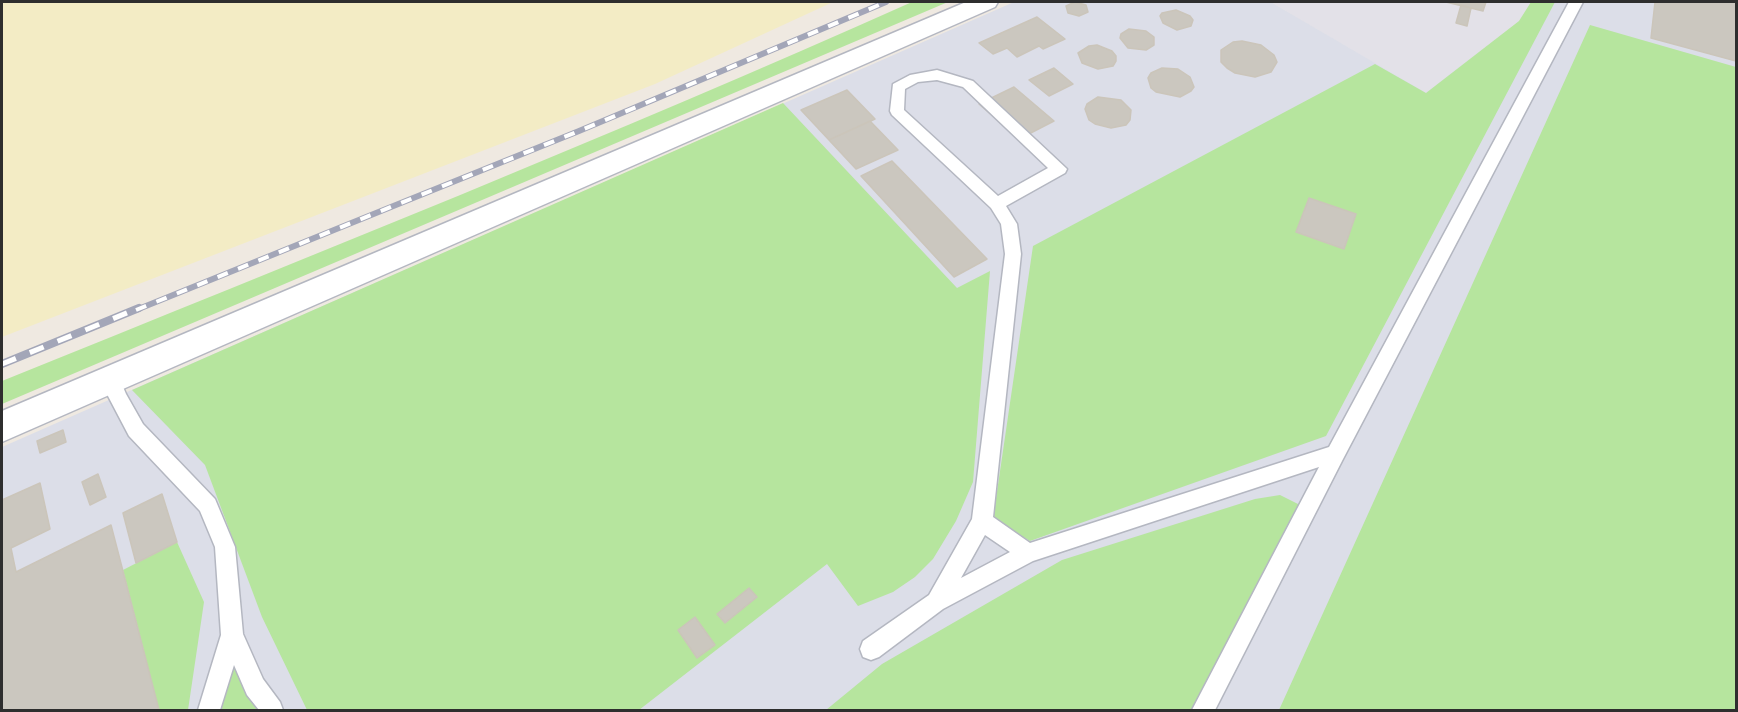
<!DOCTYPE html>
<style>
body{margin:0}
#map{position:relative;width:1738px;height:712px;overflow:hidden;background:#efe9e1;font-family:Mulish,sans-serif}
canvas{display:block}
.frame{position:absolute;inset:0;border:3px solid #2e2e2e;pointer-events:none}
</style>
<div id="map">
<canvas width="1738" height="712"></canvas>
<div class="frame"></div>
</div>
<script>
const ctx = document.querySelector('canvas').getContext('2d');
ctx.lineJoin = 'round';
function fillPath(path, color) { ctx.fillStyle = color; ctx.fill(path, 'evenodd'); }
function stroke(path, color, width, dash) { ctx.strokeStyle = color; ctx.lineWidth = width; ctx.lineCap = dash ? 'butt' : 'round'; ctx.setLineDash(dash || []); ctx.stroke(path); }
const industrial = new Path2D(`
 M1271,2h260l-12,19 -93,73z`);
const airport = new Path2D(`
 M1014,2h257l155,91 93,-72 12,-19h205v708h-1734v-263z`);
const green = new Path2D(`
 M912,2h36l-946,402v-23c304,-123 610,-245 910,-379z
 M1531,2h24l-229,434 -296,105 -37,-22 40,-273 342,-182 51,29 93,-72z
 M1590,25l146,42v643h-457z
 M783,103l174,185 33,-17 -17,211 -17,39 -23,38 -18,18 -22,15 -35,14 -31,-42 -188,146h-332l-45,-93 -57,-152 -73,-75z
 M1280,495l18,9 3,28 -105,178h-370l56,-46 180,-104 193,-61z
 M177,542l27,60 -16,108h-29l-36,-140z
 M232,664l26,46h-40z`);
const sand = new Path2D(`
 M2,2h831l-178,82 -653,253z`);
const building = new Path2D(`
 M1075,2l11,3 2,7 -9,4 -11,-3 -2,-7z
 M1446,2h40l-3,9z
 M1655,2h81v59l-85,-23z
 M1461,5l10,3 -4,18 -11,-3z
 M1176,10l14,6 3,4 -2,6 -14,4 -14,-7 -3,-7 2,-3z
 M1037,17l28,22 -22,10 -4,-3 -22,11 -10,-9 -14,6 -14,-11z
 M1129,29l17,2 8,6v8l-8,5 -18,-2 -8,-10 1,-4z
 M1242,41l19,4 13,10 3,7 -6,10 -16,5 -20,-4 -8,-5 -6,-6v-12l12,-8z
 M1097,45l15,6 4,5v5l-3,5 -15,3 -16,-6 -4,-10 11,-7z
 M1054,68l19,16 -24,12 -20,-16z
 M1162,68l16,1 12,8 4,10 -3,4 -11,6 -24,-5 -5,-4 -3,-10 3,-5z
 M1014,87l40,34 -35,18 -40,-35z
 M847,90l28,29 -46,21 -28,-30z
 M1098,97l23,3 10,10 -1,10 -4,5 -15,3 -16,-4 -6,-4 -4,-11 2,-5z
 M870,121l28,29 -42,19 -27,-29z
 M892,161l95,98 -33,18 -93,-101z
 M1309,198l47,16 -12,35 -48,-17z
 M63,430l3,12 -26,11 -3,-12z
 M98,474l8,23 -16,8 -8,-23z
 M40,483l10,46 -39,19 5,24 95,-47 48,185h-157v-210z
 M162,494l15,48 -41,21 -13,-50z
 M749,588l8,9 -32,26 -8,-9z
 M695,617l20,28 -18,13 -19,-28z`);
const lane = new Path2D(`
 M1569,2h14l-240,457 -128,251h-23l127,-243 -286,94 -90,48 -64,48 -8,3 -8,-3 -3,-8 3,-8 66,-46 43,-76 33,-265 -4,-30 -10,-16 -99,-93 -2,-4 3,-27 17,-9 27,-5 36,11 94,88 -2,4 -59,33 11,18 4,30 -28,263 37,26 299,-96zM937,80l26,7 85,81 -50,28 -94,-86 1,-21 13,-7zM985,535l25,17 -49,26z
 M112,372l6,3 8,19 17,30 72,75 20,48 8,87 20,45 17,23 3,8h-24l-12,-15 -13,-30 -14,45h-22l23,-75 -6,-88 -15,-36 -71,-75 -21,-40 -5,-16 3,-5z`);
const street = new Path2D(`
 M966,2h32l-3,5 -993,435v-31z`);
const railFar1 = new Path2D(`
 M136,310l443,-179 307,-129`);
const rail = new Path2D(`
 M2,364l137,-56`);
fillPath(industrial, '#e3e1e8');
fillPath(airport, '#dcdee8');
fillPath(green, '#b6e59e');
fillPath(sand, '#f3ecc5');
fillPath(building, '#cbc7bf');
stroke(building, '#cbc5ba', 1.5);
stroke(lane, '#b4b7c1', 3);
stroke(street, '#b4b7c1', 3);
fillPath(lane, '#fff');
fillPath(street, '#fff');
stroke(railFar1, '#a3a6b8', 6);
stroke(rail, '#a3a6b8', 8);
stroke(railFar1, '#fff', 4, [11]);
stroke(rail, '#fff', 5, [15]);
</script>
